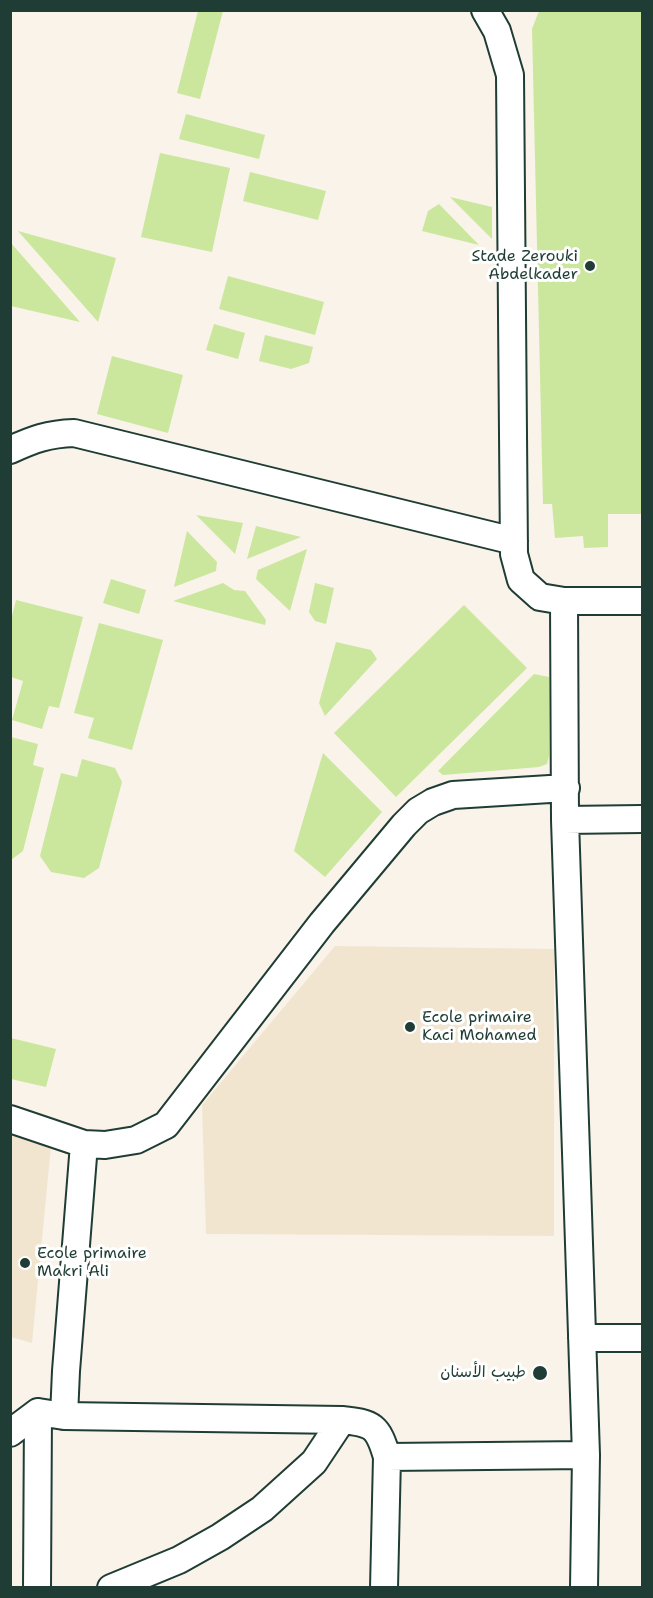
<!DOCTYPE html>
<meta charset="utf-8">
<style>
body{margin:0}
#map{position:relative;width:653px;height:1598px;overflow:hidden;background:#f9f3ea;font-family:"Shantell Sans",sans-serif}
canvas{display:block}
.frame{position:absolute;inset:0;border:12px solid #1f3d34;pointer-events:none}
</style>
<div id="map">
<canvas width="653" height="1598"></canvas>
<div class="frame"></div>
</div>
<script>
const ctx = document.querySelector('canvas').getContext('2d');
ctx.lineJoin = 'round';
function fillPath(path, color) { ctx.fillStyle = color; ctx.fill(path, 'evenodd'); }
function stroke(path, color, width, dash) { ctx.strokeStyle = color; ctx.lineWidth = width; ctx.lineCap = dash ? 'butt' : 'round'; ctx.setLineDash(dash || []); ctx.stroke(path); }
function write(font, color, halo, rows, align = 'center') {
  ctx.font = font + ' "Shantell Sans","Playpen Sans Arabic",sans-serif'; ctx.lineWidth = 6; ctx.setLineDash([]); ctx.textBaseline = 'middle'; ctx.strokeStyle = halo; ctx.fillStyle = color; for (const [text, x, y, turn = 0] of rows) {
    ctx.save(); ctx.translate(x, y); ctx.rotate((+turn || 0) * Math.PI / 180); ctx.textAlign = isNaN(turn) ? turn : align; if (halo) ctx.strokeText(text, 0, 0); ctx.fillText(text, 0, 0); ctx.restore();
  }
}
const built = new Path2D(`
 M335,946l219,3v287l-348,-2 -4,-129z
 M10,1134l41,12 -19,197 -21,-6z`);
const green = new Path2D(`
 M198,11h25l-23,88 -23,-6z
 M539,11h103v503h-34v33l-24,1 -1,-12 -28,2 -3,-34h-9l-11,-475z
 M186,114l79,21 -6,24 -80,-20z
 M160,153l70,15 -18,84 -71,-15z
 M250,172l76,19 -8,29 -75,-19z
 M450,197l42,10v32z
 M439,204l40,41 -57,-14 6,-20z
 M18,231l98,27 -18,64z
 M10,243h1l69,79 -69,-16z
 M228,276l96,26 -9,33 -96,-26z
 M214,324l31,9 -7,26 -32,-9z
 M265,335l48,12 -4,16 -18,6 -32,-8z
 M112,356l71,19 -15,58 -71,-19z
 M196,515l47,8 -8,31z
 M256,526l45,11 -54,22z
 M187,531l30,31 -1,9 -42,16z
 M307,549l-17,62 -34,-32 2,-9z
 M111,579l35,11 -7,24 -36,-11z
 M223,583l11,7 11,1 21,29 -1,5 -92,-24z
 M315,583l19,5 -8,36 -11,-3 -6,-9z
 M16,600l67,17 -24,91 -10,-2 -7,23 -30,-9 11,-39 -12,-4v-57z
 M464,605l63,63 -131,129 -62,-64z
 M99,623l64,17 -31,110 -44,-12 6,-20 -20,-5z
 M336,642l35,8 6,9 -52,57 -6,-13z
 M534,674l15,3v79l-2,8 -8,3 -96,8 -5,-4z
 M11,737l27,7 -5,21 11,3 -21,83 -12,9z
 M323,753l59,59 -57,65 -31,-26z
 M82,759l33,9 7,14 -23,86 -15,10 -33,-6 -11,-16 21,-83 16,4z
 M11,1038l45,11 -10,38 -35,-8z`);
const minor = new Path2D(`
 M485,10l12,21 13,44 4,479 7,26 19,17 24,4h78
 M10,450c24,-11 38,-16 64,-17l440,108
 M564,601l1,219 21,635 -2,133
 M565,820l77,-1
 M10,1119l74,25 21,1 31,-5 30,-15 156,-202 82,-98 14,-14 15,-9 20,-7 113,-7
 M582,1338h60
 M64,1416l2,-45 18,-227
 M10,1433l28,-21 26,4 278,4c31,3 36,6 45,37l-3,131
 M387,1457l199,-2
 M37,1588l1,-176
 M111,1588l68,-28 41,-23 42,-28 52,-47 28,-42`);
const markers = [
 [590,266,6,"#1f3d34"],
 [410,1027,6,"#1f3d34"],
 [25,1263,6,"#1f3d34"],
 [540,1373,8,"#1f3d34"]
];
const poiNames = [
 ["Stade Zerouki",578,257],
 ["Abdelkader",578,275],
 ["Ecole primaire",422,1018,"left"],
 ["Kaci Mohamed",422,1036,"left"],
 ["Ecole primaire",37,1254,"left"],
 ["Makri Ali",37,1272,"left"],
 ["طبيب الأسنان",526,1373]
];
fillPath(built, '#f2e5d0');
fillPath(green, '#cbe79d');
stroke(minor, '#1f3d34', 30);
stroke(minor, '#fff', 26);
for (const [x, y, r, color] of markers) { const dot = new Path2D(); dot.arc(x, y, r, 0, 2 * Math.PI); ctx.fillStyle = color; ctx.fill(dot); stroke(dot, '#fff', 2); }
write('16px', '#1f3d34', '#fff', poiNames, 'right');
</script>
